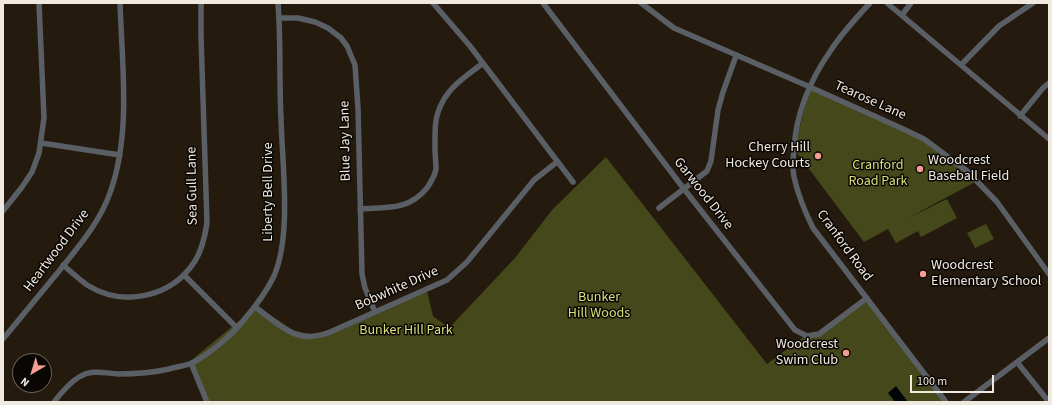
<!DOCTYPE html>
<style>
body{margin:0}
#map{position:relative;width:1052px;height:405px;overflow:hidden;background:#251a0e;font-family:"Source Sans 3",sans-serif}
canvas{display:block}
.frame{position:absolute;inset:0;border:4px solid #f0e9e0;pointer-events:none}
.north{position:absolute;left:12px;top:353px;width:40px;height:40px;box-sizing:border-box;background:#0a0603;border:1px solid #66615b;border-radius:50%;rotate:218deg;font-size:11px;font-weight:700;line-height:16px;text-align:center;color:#f0e9e0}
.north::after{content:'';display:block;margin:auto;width:14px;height:18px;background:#f59c94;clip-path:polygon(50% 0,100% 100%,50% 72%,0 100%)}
.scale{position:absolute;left:910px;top:375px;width:84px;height:18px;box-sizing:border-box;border:2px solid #f0e9e0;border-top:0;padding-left:5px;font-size:12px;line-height:14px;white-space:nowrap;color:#f0e9e0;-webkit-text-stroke:3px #0a0603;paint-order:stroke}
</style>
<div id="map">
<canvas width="1052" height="405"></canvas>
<div class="frame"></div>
<div class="north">N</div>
<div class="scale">100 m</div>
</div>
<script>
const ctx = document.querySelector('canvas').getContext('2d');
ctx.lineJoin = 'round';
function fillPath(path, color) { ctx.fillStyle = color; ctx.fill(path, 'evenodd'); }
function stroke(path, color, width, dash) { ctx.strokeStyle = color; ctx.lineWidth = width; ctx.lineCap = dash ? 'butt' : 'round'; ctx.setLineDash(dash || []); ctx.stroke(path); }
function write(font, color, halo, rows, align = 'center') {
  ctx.font = font + ' "Source Sans 3",sans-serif'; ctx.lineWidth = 3; ctx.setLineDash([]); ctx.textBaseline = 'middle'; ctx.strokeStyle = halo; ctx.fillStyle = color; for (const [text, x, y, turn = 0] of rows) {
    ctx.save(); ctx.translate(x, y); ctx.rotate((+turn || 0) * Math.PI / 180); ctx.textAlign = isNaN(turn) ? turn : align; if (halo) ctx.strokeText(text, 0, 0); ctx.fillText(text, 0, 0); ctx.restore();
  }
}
const green = new Path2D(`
 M810,87l114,52 53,42 -69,37 39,-19 10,19 -36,19 -3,-6 -22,12 -8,-14 -24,13 -70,-93z
 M606,157l161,207 38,-28h7l55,-38 79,104h-741l-2,-16 -15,-23 69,-57 37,25 24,4 108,-48 7,29 16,12 66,-70 37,-48z
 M986,224l8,15 -19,9 -8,-15z`);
const water = new Path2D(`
 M896,386l12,16h-13l-7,-9z`);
const minor = new Path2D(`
 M433,3l37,43 103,136
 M543,3l141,186 111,141 12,6 12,-2 48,-36
 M641,3l33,25 136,59 91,41 23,11 43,32 30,31 52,72
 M870,3c-14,15 -28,30 -39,47 -21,30 -35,63 -37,99 -1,9 -2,19 0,28 4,18 11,35 19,51l133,174
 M887,3l162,136
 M902,15l9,-12
 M279,18h19l17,4 13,6 13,10 6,8 8,19 3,43 4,166 3,14 10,24
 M961,65l38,-39 34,-23
 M1020,116l23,-28 6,-5
 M41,143l79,12
 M659,208l48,-37 4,-10 7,-51 5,-18 13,-36
 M360,209c27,-2 48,2 67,-21 4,-6 8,-12 9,-19 0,-7 -1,-14 -1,-21 0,-16 -1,-31 7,-45 9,-18 26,-28 41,-40
 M3,211l19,-24 10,-15 7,-19 5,-35 -5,-115
 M63,265c8,7 16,14 24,20 37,23 85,12 108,-24 7,-11 10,-25 12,-38l-6,-187v-33
 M184,275l53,53
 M255,307c13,9 32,27 48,29 8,2 17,-1 25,-3l119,-53 20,-18 67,-82 23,-18
 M3,339c19,-23 37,-45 56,-68 20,-25 42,-50 52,-81 20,-58 11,-126 9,-187
 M1017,362l32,40
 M191,363l16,39
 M54,402c7,-9 15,-19 25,-25 13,-8 25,-4 39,-3 16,0 34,-1 51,-5 7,-2 16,-3 23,-6 16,-8 40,-28 51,-42 12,-14 23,-28 31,-45 18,-42 8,-112 7,-158 -2,-39 0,-77 -3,-115
 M964,402l85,-64`);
const markers = [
 [818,156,4,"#f59c94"],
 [920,169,4,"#f59c94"],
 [923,274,4,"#f59c94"],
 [846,353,4,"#f59c94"]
];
const streetNames = [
 ["Tearose Lane",870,101,24],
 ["Blue Jay Lane",346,141,-91],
 ["Sea Gull Lane",193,186,-91],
 ["Liberty Bell Drive",269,192,-90],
 ["Garwood Drive",703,194,52],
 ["Cranford Road",844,246,54],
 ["Heartwood Drive",57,251,-53],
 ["Bobwhite Drive",397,289,-24]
];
const poiNames = [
 ["Cherry Hill",810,148],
 ["Hockey Courts",810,164],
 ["Woodcrest",928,161,"left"],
 ["Baseball Field",928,177,"left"],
 ["Woodcrest",931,266,"left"],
 ["Elementary School",931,282,"left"],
 ["Woodcrest",838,345],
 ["Swim Club",838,361]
];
const parkNames = [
 ["Cranford",878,166],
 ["Road Park",878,182],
 ["Bunker",599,298],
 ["Hill Woods",599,314],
 ["Bunker Hill Park",406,331]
];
fillPath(green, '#45481b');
fillPath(water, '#000607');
stroke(minor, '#5a5f66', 5.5);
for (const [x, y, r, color] of markers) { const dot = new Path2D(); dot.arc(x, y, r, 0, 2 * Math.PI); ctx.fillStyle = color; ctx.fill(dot); stroke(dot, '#0a0603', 1.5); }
write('14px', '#f0e9e0', '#0a0603', streetNames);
write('14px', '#f0e9e0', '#0a0603', poiNames, 'right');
write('14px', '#d7df79', '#0a0603', parkNames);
</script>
